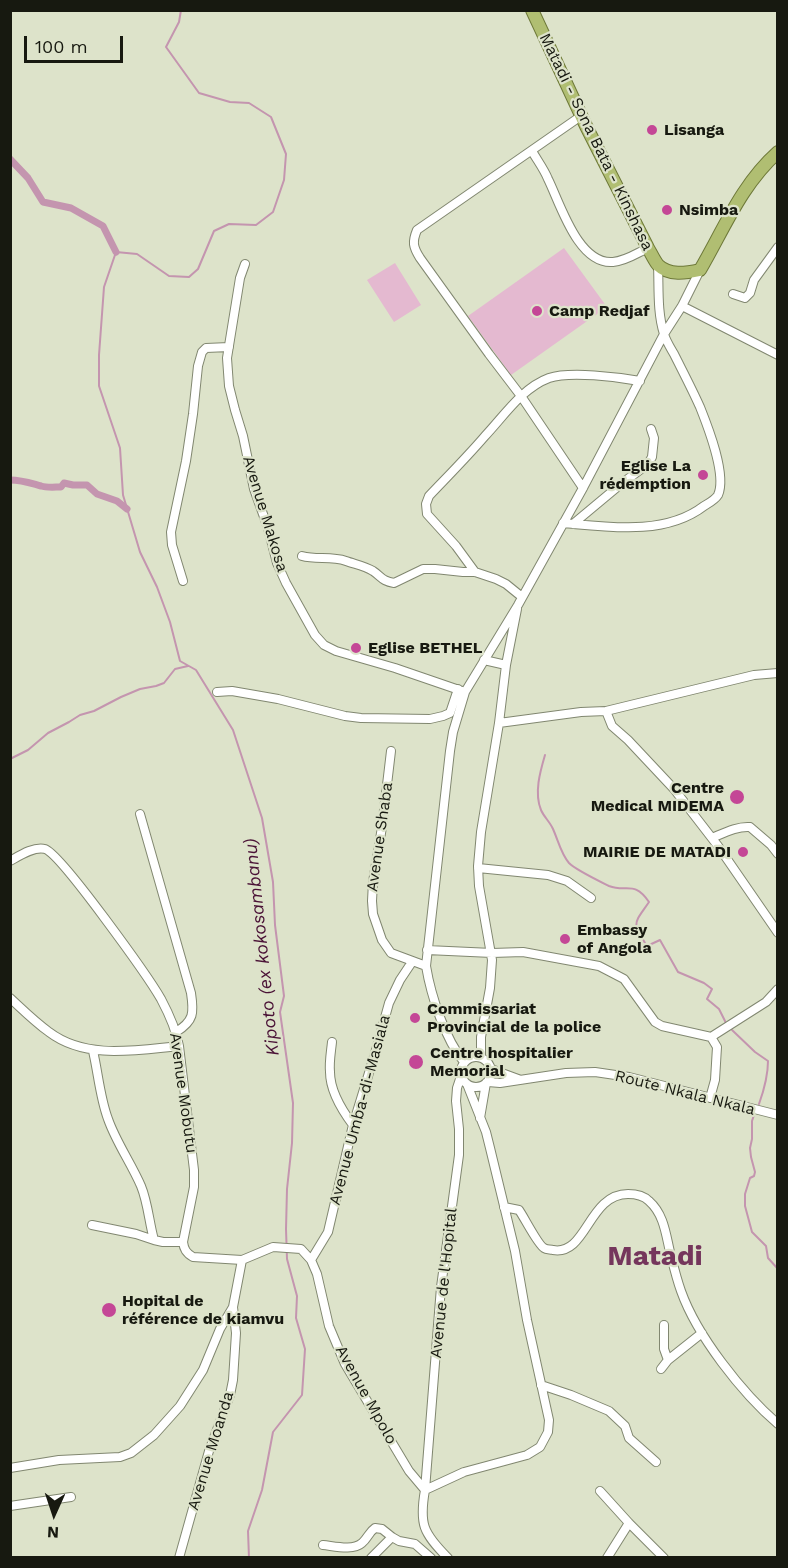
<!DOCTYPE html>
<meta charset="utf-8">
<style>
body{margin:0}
#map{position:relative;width:788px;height:1568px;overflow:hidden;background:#dde3ca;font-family:"Work Sans",sans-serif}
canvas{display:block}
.frame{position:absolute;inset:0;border:12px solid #171910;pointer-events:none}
.north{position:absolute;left:24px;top:1484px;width:60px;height:60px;-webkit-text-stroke:4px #dde3ca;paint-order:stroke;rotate:183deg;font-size:16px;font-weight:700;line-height:24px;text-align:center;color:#171910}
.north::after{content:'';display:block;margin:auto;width:21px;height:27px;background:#171910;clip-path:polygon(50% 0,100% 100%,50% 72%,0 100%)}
.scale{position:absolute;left:24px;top:36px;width:99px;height:27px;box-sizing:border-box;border:3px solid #171910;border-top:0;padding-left:8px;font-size:18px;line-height:21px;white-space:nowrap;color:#171910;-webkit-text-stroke:4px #dde3ca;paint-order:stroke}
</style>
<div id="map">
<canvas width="788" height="1568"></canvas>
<div class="frame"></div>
<div class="north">N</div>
<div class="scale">100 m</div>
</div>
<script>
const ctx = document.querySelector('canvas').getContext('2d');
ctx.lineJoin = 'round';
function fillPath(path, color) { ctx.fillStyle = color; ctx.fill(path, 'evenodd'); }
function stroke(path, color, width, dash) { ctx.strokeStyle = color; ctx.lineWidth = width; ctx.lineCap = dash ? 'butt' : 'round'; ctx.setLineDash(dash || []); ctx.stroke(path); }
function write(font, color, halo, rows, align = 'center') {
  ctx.font = font + ' "Work Sans",sans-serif'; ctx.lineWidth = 4.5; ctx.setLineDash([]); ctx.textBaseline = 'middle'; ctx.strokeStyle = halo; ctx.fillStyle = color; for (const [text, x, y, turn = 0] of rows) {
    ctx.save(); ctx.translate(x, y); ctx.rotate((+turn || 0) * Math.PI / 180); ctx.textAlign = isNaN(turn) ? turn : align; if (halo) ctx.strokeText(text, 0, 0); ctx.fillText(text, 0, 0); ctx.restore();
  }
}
const green = new Path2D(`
 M564,248l43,59 -96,68 -43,-59z
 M395,263l26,42 -27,17 -27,-42z`);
const stream = new Path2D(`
 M181,10l-2,12 -13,25 33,46 31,9 19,1 22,14 15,37 -2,26 -11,32 -17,13 -27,-1 -15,7 -16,38 -9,8 -20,-1 -32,-22 -21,-2 -12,35 -5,68v31l21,62 3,47 17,57 17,35 13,35 10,39 16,9 37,60 29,88 11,64 2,43 9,71 -4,16 13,91 -1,40 -5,46 -1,40 1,30 10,37 -1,22 9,31 -3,46 -29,37 -11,58 -14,41 1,27
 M545,755c-5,17 -11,38 -4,55 3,7 9,12 12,19 5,11 8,25 16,34 7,7 30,18 40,23 18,7 25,-6 40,16 -15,22 -18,20 -2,44l13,-6 18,32 26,11 8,6 -5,10 12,10 7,14
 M10,759l18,-9 20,-17 21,-11 11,-7 14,-4 27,-14 19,-8 16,-3 8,-3 11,-14 13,-3
 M732,1030l23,22 13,9c0,16 -4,29 -9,43
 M754,1115l-2,6v18l-2,9 1,9 4,15 -1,4 -4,2 -5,16v12l7,26 14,14 2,12 10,11`);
const canal = new Path2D(`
 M10,159l18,19 15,24 28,6 32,18 13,26
 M10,480c12,0 20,3 31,6 6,2 14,1 20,1l3,-4 9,2h14l10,9 20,7 10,8`);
const minor = new Path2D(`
 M581,116l-164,114c-5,12 -4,17 3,28l69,96 32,42 62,92
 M532,151c5,9 12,18 16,28 12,24 30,86 65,83 13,-1 24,-9 35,-14
 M245,264l-5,14 -13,80 2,28 6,24 8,26 11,53 14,39 9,35 9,20 29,52 9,10 12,6 59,17 70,24
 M733,294l12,4 5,-5 4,-13 24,-33
 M682,306l96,49
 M563,523c45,4 102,13 141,-17 5,-3 11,-6 14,-11 9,-20 -10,-68 -18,-88 -8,-18 -17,-35 -26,-53 -4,-7 -8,-13 -10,-20 -7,-22 -5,-47 -6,-69
 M573,524l48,-40 27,-20 4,-7 2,-19 -3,-9
 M302,556c14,4 29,0 44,5 8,3 19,5 27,10 9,6 9,10 21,12l29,-14h12l28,3h12l21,7 10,5 16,13
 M475,572l-19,-26 -29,-32 -1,-10 3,-8c19,-20 38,-39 56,-60 19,-20 37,-48 64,-58 21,-7 69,-1 91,3
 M183,581l-11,-36 -1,-13 15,-71 7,-47 5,-48 4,-14 4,-4 23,-1
 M484,660l22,5
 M217,692l15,-1 46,8 67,17 16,2 69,1 13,-3 7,-3 8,-24
 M606,711l6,15 16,14 46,49 44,57 60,87
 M499,723l82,-11 25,-1 148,-36 24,-2
 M391,751l-9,76 -9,55 -1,19 1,13 9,26 9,13 35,13
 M140,814l51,179c3,20 3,28 -15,39
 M712,838c12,-5 25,-12 38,-11l21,18 7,9
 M10,861c9,-5 24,-15 35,-12 16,5 104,129 116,150 8,15 15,30 18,47l15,124v17l-11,55c1,7 3,11 10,15l49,3 31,-13 28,2 10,11 6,14 12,52 16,38 64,107 16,19c-6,34 -2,43 23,68
 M478,868l70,7 19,6 24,17
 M427,950l65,3 31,-1 76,14 25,13 31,43 7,4 49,11 55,-35 12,-13
 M10,998c13,12 25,24 39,34 37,28 87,18 130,14
 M332,1042c-1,10 -3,20 -2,30 0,19 11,37 23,53
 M93,1051c5,21 7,47 15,68 8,23 23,44 33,67 7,17 8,36 13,54l9,2h20
 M461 1072a15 15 0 1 1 30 0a15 15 0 1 1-30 0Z
 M481,1057v-20l9,-49 2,-28 -13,-74 -1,-20 3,-34 18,-109 7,-58 11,-56
 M464,1062c-19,-23 -33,-66 -38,-96l24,-215 3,-19 12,-40 53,-87 65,-117 81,-154 18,-28 18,-36
 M491,1069l27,10
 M461,1076l-4,12 -1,13 3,28v26l-18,132 -16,203 39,-18 63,-17 13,-8 8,-15 1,-12 -22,-100 -12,-69 -25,-103 -4,-16 -19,-48
 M488,1082l12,1 66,-10 29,-1 34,5 149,38
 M710,1098l5,-18 2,-33 -6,-10
 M480,1118l6,-35
 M504,1207l15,3c5,7 19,35 25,38 3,2 6,1 9,2 34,6 35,-56 75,-56 8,0 16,2 21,7 16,14 17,36 22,55 3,12 6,24 10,35 16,45 61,102 97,133
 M92,1225l44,9 18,6
 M311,1260l17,-28 25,-107 23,-75 13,-47 11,-23 12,-18
 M664,1325v24l4,11
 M661,1369l7,-9 34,-27
 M541,1385l30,10 38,16 16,15 4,12 27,24
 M10,1468l49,-8 61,-3 11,-4 23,-18 26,-29 23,-36 17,-41 13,-22 9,-47
 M600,1491l29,32 35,35
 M10,1506l61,-9
 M323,1545c11,1 30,6 39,-2 6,-5 7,-11 13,-15l7,1 10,8
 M179,1558l30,-107 21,-56 3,-15 3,-47 -3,-26
 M371,1558l21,-21 7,4 16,3 16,14
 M607,1558l22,-35`);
const trunk = new Path2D(`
 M532,10l54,116 62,122c3,5 6,12 10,17 11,11 28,8 42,5 24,-41 41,-85 78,-118`);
const markers = [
 [652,130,6,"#c44796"],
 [667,210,6,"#c44796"],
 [537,311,6,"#c44796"],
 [703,475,6,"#c44796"],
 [356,648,6,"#c44796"],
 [737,797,8,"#c44796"],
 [743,852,6,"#c44796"],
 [565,939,6,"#c44796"],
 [415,1018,6,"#c44796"],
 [416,1062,8,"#c44796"],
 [109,1310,8,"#c44796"]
];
const poiNames = [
 ["Lisanga",664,130],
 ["Nsimba",679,210],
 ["Camp Redjaf",549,311],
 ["Eglise La",691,466,"right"],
 ["rédemption",691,484,"right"],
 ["Eglise BETHEL",368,648],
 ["Centre",724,788,"right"],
 ["Medical MIDEMA",724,806,"right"],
 ["MAIRIE DE MATADI",731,852,"right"],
 ["Embassy",577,930],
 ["of Angola",577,948],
 ["Commissariat",427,1009],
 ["Provincial de la police",427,1027],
 ["Centre hospitalier",430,1053],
 ["Memorial",430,1071],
 ["Hopital de",122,1301],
 ["référence de kiamvu",122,1319]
];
const streetNames = [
 ["Matadi - Sona Bata - Kinshasa",596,142,64],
 ["Avenue Makosa",265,514,73],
 ["Avenue Shaba",380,837,-82],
 ["Avenue Mobutu",183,1093,82],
 ["Route Nkala Nkala",685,1093,14],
 ["Avenue Umba-di-Masiala",360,1110,-75],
 ["Avenue de l'Hopital",444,1283,-84],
 ["Avenue Mpolo",366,1395,61],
 ["Avenue Moanda",211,1451,-73]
];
const waterNames = [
 ["Kipoto (ex kokosambanu)",262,947,-96]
];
const townNames = [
 ["Matadi",655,1257]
];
fillPath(green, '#e4b9d0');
stroke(stream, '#c495af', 2);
stroke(canal, '#c495af', 7);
stroke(minor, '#818770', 10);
stroke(trunk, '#6e7939', 14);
stroke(minor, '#fff', 8);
stroke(trunk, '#b0be72', 12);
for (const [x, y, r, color] of markers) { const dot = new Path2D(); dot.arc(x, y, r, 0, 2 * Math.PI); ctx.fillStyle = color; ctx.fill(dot); stroke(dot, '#dde3ca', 2); }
write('bold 16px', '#171910', '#dde3ca', poiNames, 'left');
write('16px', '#171910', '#dde3ca', streetNames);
write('italic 18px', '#4a1236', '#dde3ca', waterNames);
write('bold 28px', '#75365c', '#dde3ca', townNames);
</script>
